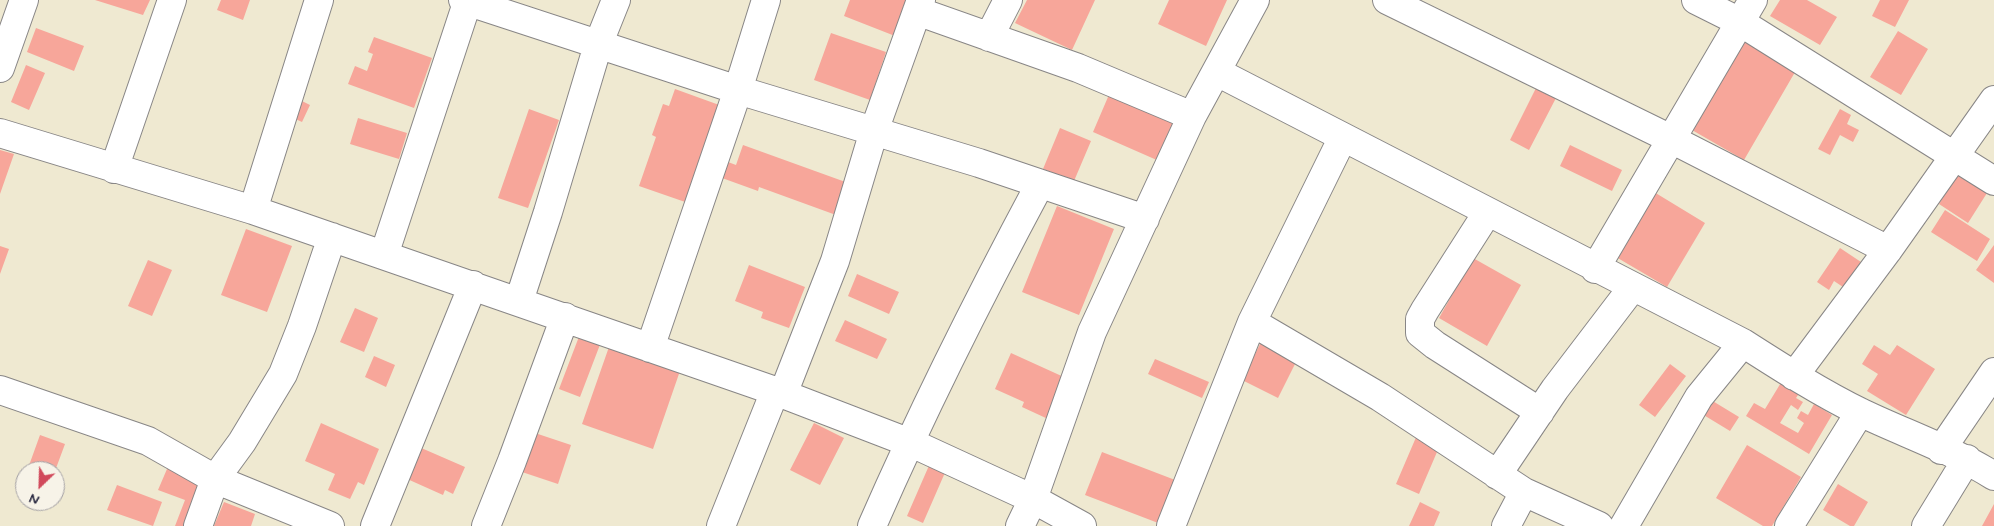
<!DOCTYPE html>
<style>
body{margin:0}
#map{position:relative;width:1994px;height:526px;overflow:hidden;background:#efe9d1;font-family:Mynerve,sans-serif}
canvas{display:block}
.north{position:absolute;left:15px;top:461px;width:50px;height:50px;box-sizing:border-box;background:#f7f3e8;border:1px solid #a29fa3;border-radius:50%;rotate:204deg;font-size:14px;font-weight:700;line-height:20px;text-align:center;color:#22223b}
.north::after{content:'';display:block;margin:auto;width:18px;height:22px;background:#d1495b;clip-path:polygon(50% 0,100% 100%,50% 72%,0 100%)}
</style>
<div id="map">
<canvas width="1994" height="526"></canvas>
<div class="north">N</div>
</div>
<script>
const ctx = document.querySelector('canvas').getContext('2d');
ctx.lineJoin = 'round';
function fillPath(path, color) { ctx.fillStyle = color; ctx.fill(path, 'evenodd'); }
function stroke(path, color, width, dash) { ctx.strokeStyle = color; ctx.lineWidth = width; ctx.lineCap = dash ? 'butt' : 'round'; ctx.setLineDash(dash || []); ctx.stroke(path); }
const building = new Path2D(`
 M95,0h55l-7,15z
 M221,0h29l-7,20 -26,-10z
 M850,0h59l-14,36 -51,-20z
 M1027,0h68l-23,50 -57,-27z
 M1169,0h58l-21,46 -48,-22z
 M1780,0h27l30,17 -17,28 -50,-29z
 M1880,0h29l-14,27 -23,-11z
 M36,28l48,18 -10,25 -47,-19z
 M1749,30l53,30 -58,100 -52,-30z
 M1898,31l30,18 -27,46 -31,-18z
 M831,33l55,19 -16,48 -56,-20z
 M374,37l58,21 -18,50 -66,-24 7,-18 12,5 6,-17 -5,-2z
 M26,65l19,8 -16,37 -18,-8z
 M1536,88l20,10 -27,52 -19,-10z
 M675,89l47,17 -34,97 -49,-17 17,-49 -4,-2 11,-31 6,2z
 M1111,90l66,28 -18,43 -66,-29z
 M300,100l10,5 -8,17 -11,-5z
 M529,109l30,11 -31,88 -30,-10z
 M1840,109l11,6 -4,9 12,6 -6,12 -13,-7 -10,20 -12,-6z
 M358,118l49,15 -8,26 -49,-15z
 M1060,128l31,13 -17,40 -31,-12z
 M743,145l108,39 -15,31 -77,-28 -1,4 -36,-13 6,-16 8,3z
 M1570,145l52,25 -10,21 -52,-25z
 M0,150l14,4 -14,40z
 M1957,175l30,18 -19,30 -29,-19z
 M1654,192l51,31 -38,64 -51,-30z
 M1057,206l57,23 -35,86 -57,-23z
 M1945,210l45,29 -13,22 -46,-29z
 M246,229l46,17 -25,66 -46,-17z
 M1994,245v38l-18,-13z
 M0,246l9,3 -9,25z
 M1840,248l24,16 -18,25 -12,-8 -5,9 -12,-8z
 M1473,258l48,27 -34,61 -48,-28z
 M148,260l24,10 -20,46 -24,-10z
 M749,265l56,22 -16,41 -28,-10 2,-6 -28,-11z
 M857,274l42,18 -10,22 -41,-18z
 M355,308l23,10 -14,34 -24,-10z
 M845,320l42,19 -10,20 -42,-18z
 M580,334l21,8 -21,55 -21,-8z
 M1262,340l36,18 -20,40 -36,-18z
 M610,344l71,24 -28,81 -71,-25z
 M1874,345l16,10 7,-10 38,24 -29,46 -39,-24 11,-17 -16,-10z
 M1011,353l55,25 -18,41 -26,-12 2,-5 -29,-13z
 M374,356l21,9 -9,22 -21,-10z
 M1155,359l54,23 -7,16 -54,-24z
 M1670,364l16,12 -31,41 -16,-12z
 M1782,381l18,11 -4,6 7,4 -5,8 -7,-5 -11,18 18,10 6,-10 -7,-5 4,-7 7,4 6,-11 18,11 -23,39 -63,-38 8,-13 11,6z
 M1711,400l28,17 -9,14 -28,-17z
 M321,423l58,26 -15,36 -6,-3 -8,17 -22,-9 7,-16 -30,-13z
 M814,423l30,15 -24,47 -30,-15z
 M532,432l39,13 -13,39 -39,-13z
 M40,435l25,9 -10,27h-28z
 M1417,435l23,10 -21,49 -23,-10z
 M1747,445l54,32 -29,49h-9l-47,-28z
 M419,447l46,20 -12,27 -8,-4 -2,5 -38,-17z
 M1102,452l81,31 -17,43 -81,-31z
 M931,461l16,7 -24,55 -16,-7z
 M170,462l38,15 -20,49h-13l10,-26 -27,-10z
 M1838,484l30,18 -14,24h-4l-27,-16z
 M117,485l45,17 -9,24 -46,-16z
 M224,502l31,12 -4,12h-37z
 M1420,502l20,10 -6,14h-25z
 M1994,504v22h-12z`);
const minor = new Path2D(`
 M463,0l275,90 241,73 166,56
 M1387,0l284,139 217,111
 M1696,0l44,22 254,159
 M917,11l161,57 114,48
 M989,37l19,-37
 M0,68l24,-68
 M1217,72l526,271c39,25 78,50 119,70 44,21 91,37 132,63
 M0,133l253,77 522,181 143,55 115,53 49,27
 M114,169l58,-169
 M253,210l66,-210
 M1487,213l-62,97 -5,9v14l15,12 105,67
 M384,255l84,-255
 M1595,269l158,-269
 M519,301l29,-89 50,-167 18,-45
 M1252,322l128,75 144,95 75,34
 M650,348l88,-258 28,-90
 M1794,376l94,-126 106,-150
 M0,390l148,51 67,38 115,47
 M783,394l52,-133 39,-130 47,-131
 M1941,450l53,-78
 M1497,475l58,-86 77,-101
 M198,526l17,-47 27,-37 41,-68 19,-48 30,-89
 M375,526l98,-241
 M486,526l26,-65 53,-144
 M721,526l54,-135
 M872,526c51,-117 108,-230 168,-342
 M1020,526l13,-27 59,-167 100,-216 63,-116
 M1171,526l81,-204 91,-185
 M1506,526l18,-34
 M1624,526l75,-129 44,-54
 M1789,526l71,-114
 M1926,526l41,-67`);
fillPath(building, '#f7a69a');
stroke(minor, '#888686', 30);
stroke(minor, '#fff', 28);
</script>
